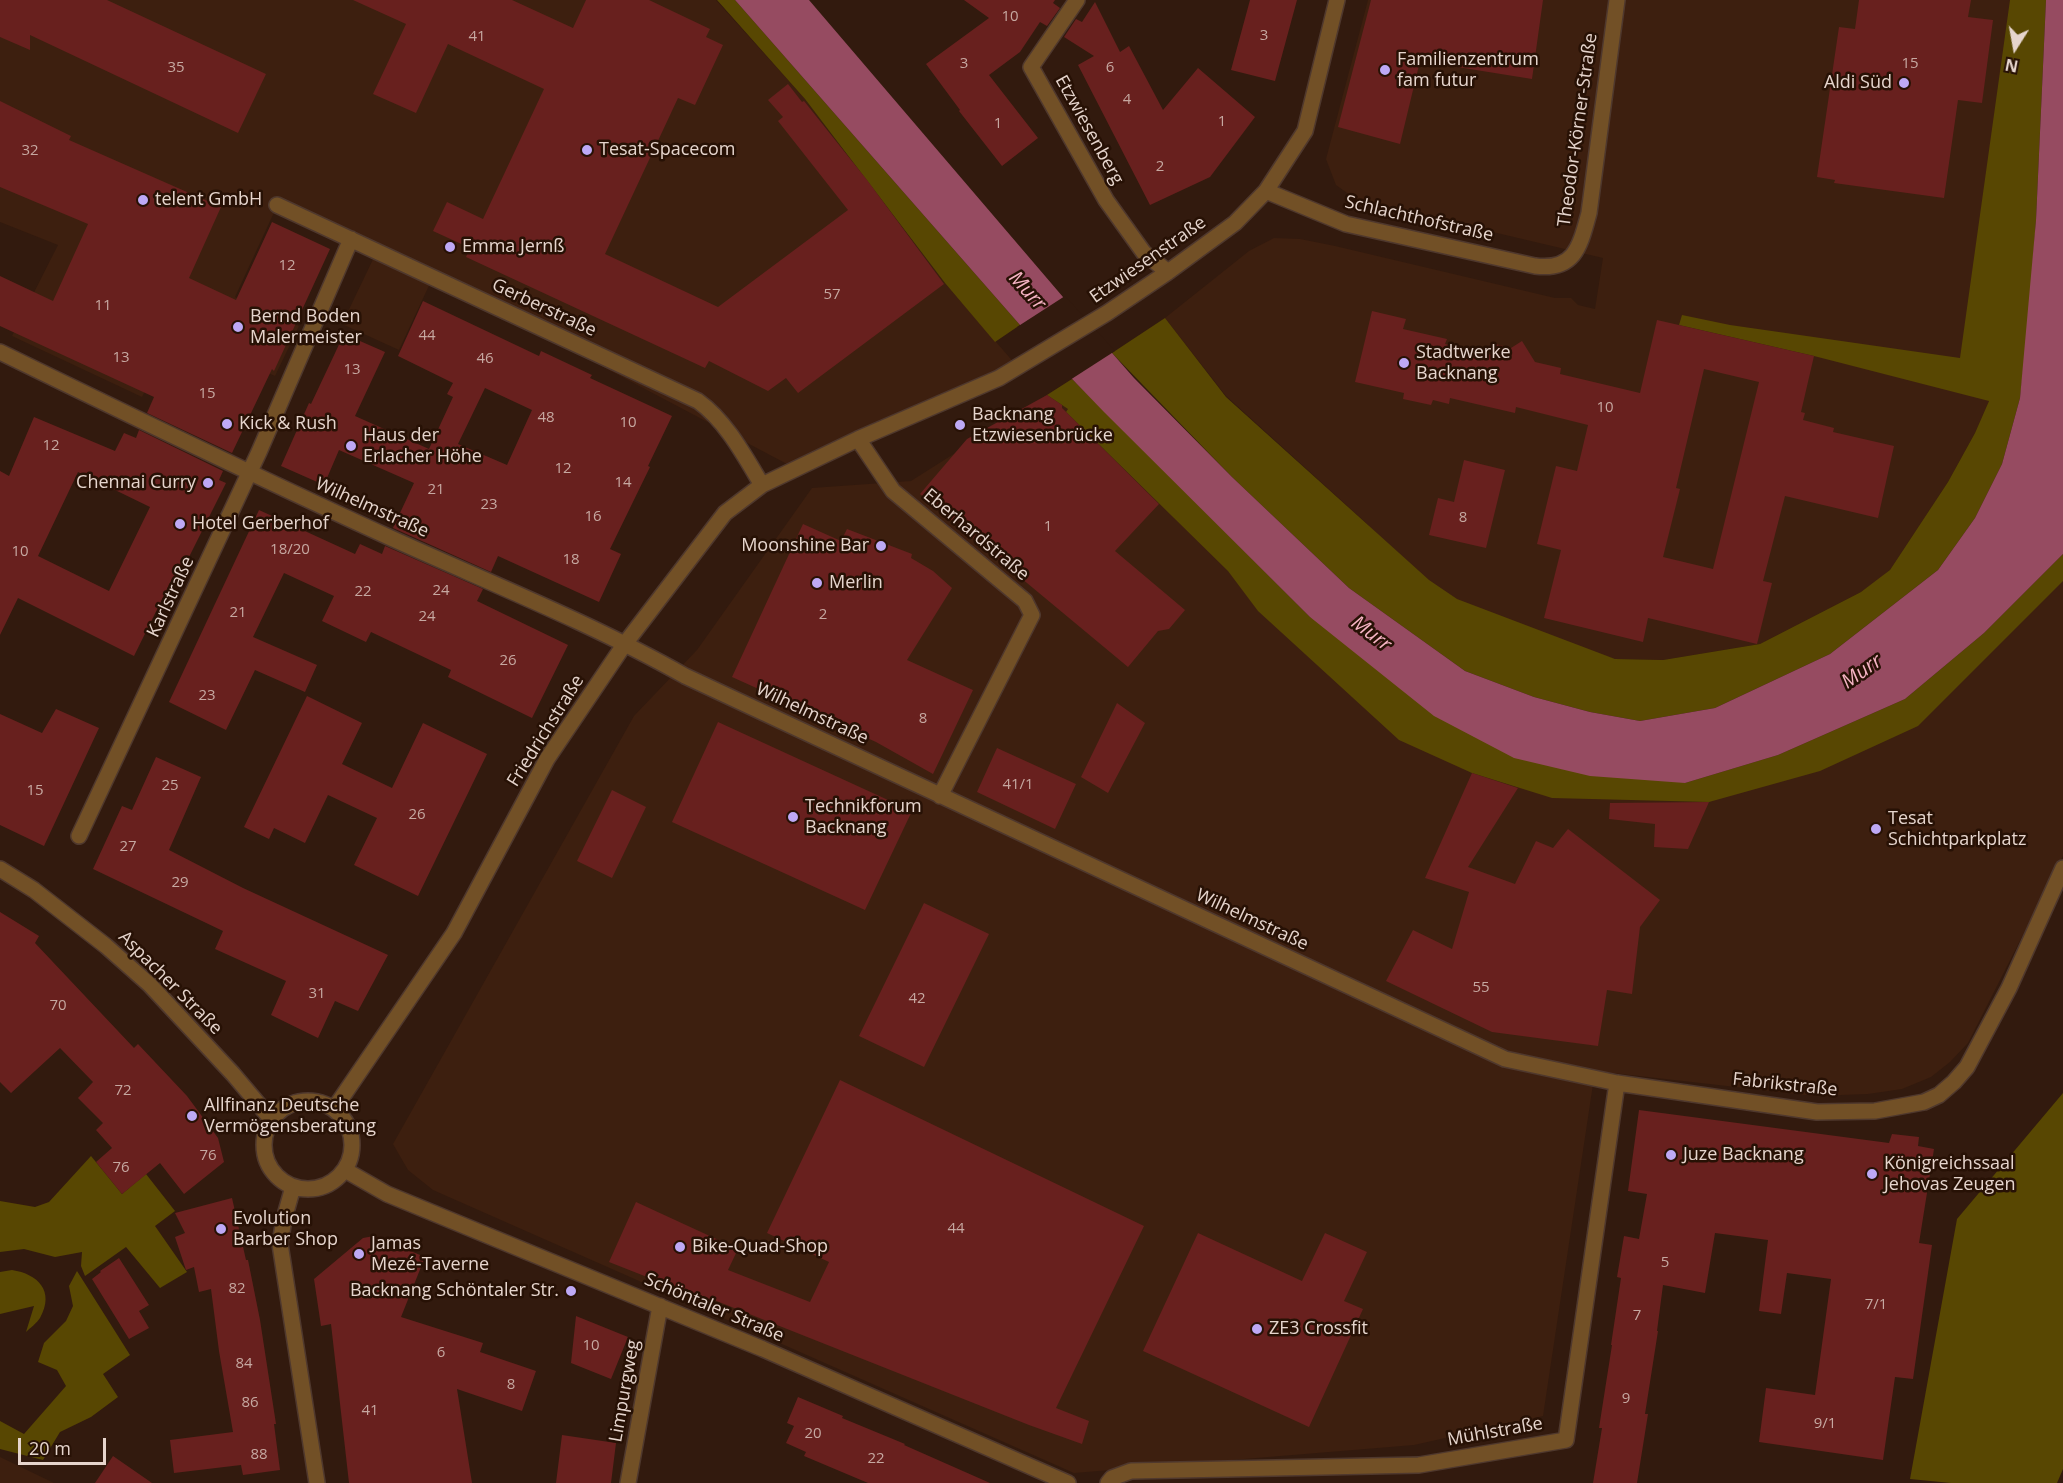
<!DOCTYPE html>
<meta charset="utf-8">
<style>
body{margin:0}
#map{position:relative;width:2063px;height:1483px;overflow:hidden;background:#321a0e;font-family:"Open Sans",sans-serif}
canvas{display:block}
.north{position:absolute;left:1985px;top:18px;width:60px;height:60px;-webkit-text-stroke:4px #271105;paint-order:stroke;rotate:191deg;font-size:16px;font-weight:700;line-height:24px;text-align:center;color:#e6d5cd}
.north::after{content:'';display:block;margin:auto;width:21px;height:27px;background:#e6d5cd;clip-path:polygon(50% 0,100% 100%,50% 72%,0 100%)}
.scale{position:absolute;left:18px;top:1438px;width:88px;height:27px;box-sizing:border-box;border:3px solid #e6d5cd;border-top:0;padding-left:8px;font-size:18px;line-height:21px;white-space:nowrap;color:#e6d5cd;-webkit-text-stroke:4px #271105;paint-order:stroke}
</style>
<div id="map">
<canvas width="2063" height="1483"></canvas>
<div class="north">N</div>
<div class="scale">20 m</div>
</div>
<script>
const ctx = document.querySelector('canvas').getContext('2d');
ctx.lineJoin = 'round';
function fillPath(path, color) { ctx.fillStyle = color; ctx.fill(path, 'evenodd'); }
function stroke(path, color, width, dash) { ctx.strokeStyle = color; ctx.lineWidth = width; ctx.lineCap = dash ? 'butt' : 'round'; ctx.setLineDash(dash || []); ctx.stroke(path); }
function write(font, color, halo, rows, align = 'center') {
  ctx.font = font + ' "Open Sans",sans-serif'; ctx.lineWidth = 5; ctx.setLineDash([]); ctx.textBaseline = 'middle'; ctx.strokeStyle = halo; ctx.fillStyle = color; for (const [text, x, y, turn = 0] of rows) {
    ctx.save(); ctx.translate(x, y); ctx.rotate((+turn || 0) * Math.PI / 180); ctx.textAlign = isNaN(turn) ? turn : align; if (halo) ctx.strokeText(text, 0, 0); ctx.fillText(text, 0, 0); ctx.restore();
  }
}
const built = new Path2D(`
 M0,0h716l89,99 140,184 71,82 -229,99 -354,-187 -34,73 -57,-26 35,-73 -100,-45 -42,91 64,29 -24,50 -99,-45 -34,66 -130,-61 46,-91 -58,-23z
 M1368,0h648l-27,401 -14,32 -27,49 -58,88 -11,10 -18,12 -101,52 -97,16 -48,-1 -228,-68 9,-37 -31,-32 -139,-126 -61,-78 84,-67 25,-13 26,1 35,7 220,52h16l7,7 17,4 8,-51 -246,-58 -21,-15 -10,-26z
 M1072,379l442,379 391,-59 79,-66 79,-79v302l-95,187 -18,19 -19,15 -29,12 -34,5 -53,2 -220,-25 -52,345 -129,29 -340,28 -641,-283 -25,-20 -15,-26 241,-428 63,-66 115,-162 99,-7z
 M0,1457l54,26h-54z`);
const green = new Path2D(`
 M717,0h18l285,325 -25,17 -50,-59 -140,-184z
 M2010,0h36l-10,220 -8,110 -8,68 -18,66 -27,54 -37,52 -108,84 -115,54 -75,13 -50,-9 -56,-15 -69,-26 -116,-83 -117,-111 -120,-124 53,-35 61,79 203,183 28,19 158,60 48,1 97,-16 101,-52 29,-22 58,-88 27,-49 14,-32 -175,-45 -135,-31 3,-10 48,10 230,33z
 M1072,379l238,238 375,166 93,-28 127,-56 79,-66 79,-79v27l-145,145 -98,45 -111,31 -157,-4 -80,-25 -73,-33 -141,-129 -30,-40 -162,-159 2,-3 -21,-14z
 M2063,1093v376l-6,14h-106l-41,-4 47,-260z
 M91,1156l31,38 24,-20 29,37 -20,15 32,46 -27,16 -34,-41 -41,29 -4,-10 1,-14 -27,5 -31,-8 -24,3v-51l35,6 14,-5z
 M12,1270c26,4 43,21 28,48 -3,5 -10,10 -14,14l8,-26 -34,8v-42z
 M77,1271l53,84 -27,19 15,23 -27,20 -31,15 -17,28 -43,-11v-28l24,13 42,-48 -9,-16 -19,-8 6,-19 22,-22 7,-15 -4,-20z`);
const water = new Path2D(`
 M735,0h74l254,297 71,81 98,99 117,111 116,83 69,26 56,15 50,9 75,-13 115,-54 108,-84 37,-52 27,-54 18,-66 16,-178 10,-220h17v554l-79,79 -79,66 -127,56 -93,28 -95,-7 -76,-18 -80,-42 -124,-99 -206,-205 -84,-87z`);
const pier = new Path2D(`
 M1065,296l50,55 -45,29 -53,-53z`);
const building = new Path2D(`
 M0,0h107l159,74 -28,59 -208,-98v15l-30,-13z
 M353,0h159l61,28 13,-28h63l61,29 -4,8 17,8 -28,60 -17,-7 -73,156 113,53 130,-97 -70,-89 5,-4 -15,-17 20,-16 14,18 2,-1 63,79 77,104 -146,109 -12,-15 -18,13 -59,-30 -4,7 -239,-111 4,-9 -37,-17 14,-29 36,17 61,-130 -96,-45 -32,69 -43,-19 33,-70z
 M964,0h91l-2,3 7,5 -13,18 -7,-4 -20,30 -31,23 49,63 -36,28 -43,-55 1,-1 -34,-46 63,-46z
 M1250,0h47l-22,81 -44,-11z
 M1371,0h172l-11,79 -112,-18 -20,83 -62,-17z
 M1859,0h112l-3,17 25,3 -11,83 -24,-3 -14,98 -110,-15 1,-3 -18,-3 22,-150 16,2z
 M1095,2l25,50 9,-6 34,64 35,-42 57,49 -45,60 -60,28 -72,-140 16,-9 -30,-19 12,-18 6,3z
 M0,101l71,35 -2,4 152,67 -32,71 47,22 36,-78 58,27 -56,122 -2,-2 -40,84 -85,-40 7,-16 -154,-71v-50l53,25 35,-77 -88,-37z
 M423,301l116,55 2,-5 51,24 -2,3 82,38 -24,50 2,1 -40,82 11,5 -22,48 -101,-46 -7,16 -98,-44 21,-45 -75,-33 -15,35 -43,-19 28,-63 2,1 33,-70 41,18 -30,64 74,33 24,-52 -6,-3 6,-11 -55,-27zM485,388l47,22 -25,55 -49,-21z
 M1372,311l34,8 -3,10 44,10 -2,5 47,11 3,-11 16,4 11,-7 13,21 26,6 -1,6 80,19 17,-73 157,36 -13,56 4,1 -2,7 31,8 -1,4 61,14 -16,72 -93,-22 -22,85 9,2 -15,61 -109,-26 -5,24 -99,-24 17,-68 -24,-6 19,-78 21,5 11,-46 -72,-18 -1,6 -65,-15 -1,6 -16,-4 -2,5 -28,-6 1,-6 -49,-11zM1704,369l55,13 -46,187 -50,-12 17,-68 -4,-1z
 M1047,395l15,10v3l97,96 -44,47 70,59 -16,19 -11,2 -30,36 -208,-173 47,-55z
 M34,417l81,34 9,-18 12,5 3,-8 84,41 -4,9 7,3 -49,98 -5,-2 -38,77 -116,-58 -18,37v-164l9,5zM78,472l72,35 -41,84 -71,-35z
 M1464,460l41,10 -19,78 -57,-13 9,-37 16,4z
 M259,510l96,44 5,-10 22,10 3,-8 98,43 -6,12 91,44 -36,73 -84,-41 3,-7 -80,-38 -5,10 -44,-21 12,-25 -50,-23 -31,64 64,28 -12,27 -50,-22 -29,60 -57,-28z
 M803,524l38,17 6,-12 65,25 -1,4 22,13 19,17 -45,72 66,30 -40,84 -57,-32 -144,-65z
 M307,696l55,27 -20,41 50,24 31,-65 64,31 -69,142 -64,-31 23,-47 -49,-23 -23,48 -31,-15 -5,11 -25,-12z
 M1117,703l28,20 -37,70 -27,-16z
 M56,709l43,19 -55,118 -44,-21v-111l42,19z
 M718,722l194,89 -47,99 -193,-88z
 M997,748l79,36 -21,45 -78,-37z
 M156,757l45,20 -32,73 74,38 145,67 -30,56 -23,-10 -17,37 -47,-23 15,-34 -71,-32 8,-18 -130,-62 29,-63 10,4z
 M1472,773l46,15 -50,79 47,17 21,-43 17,7 15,-19 92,71 -20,27 -8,67 -25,-4 -9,56 -106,-14 -106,-51 27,-51 39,19 17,-57 -44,-14z
 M612,790l34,17 -34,71 -35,-17z
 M1709,802l-21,47 -34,-2 1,-23 -46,-5 1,-16z
 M924,903l65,31 -65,133 -65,-31z
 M0,912l39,24 -4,7 99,105 4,-4 49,52 31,42 6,24 -40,32 -24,-31 -38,31 -26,-32 16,-14 -16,-18 7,-7 -25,-25 15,-16 -33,-34 -49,45 -11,-11z
 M840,1080l304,146 -88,182 33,13 -7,23 -53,-19 -315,-125 -1,3 -104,-41 27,-60 102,47 -10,21 82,32 19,-40 -62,-29z
 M1639,1110l250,33 3,-9 27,3 -1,9 16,3 -15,94 13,2 -19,134 -18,-2 -12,83 -124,-18 7,-54 49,7 16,-116 -44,-6 -6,41 -22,-3 9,-71 -53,-7 -10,60 -42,-8 -6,46h1l-13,83h3l-11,69h-44l9,-55h-3l13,-83h-1l10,-67 -4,-1 7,-41 15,3 8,-45 -19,-3z
 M232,1198l14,62h2l12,60 16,104h-2l6,46 -37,5 -2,-10 -67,8 -4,-33 63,-8 -14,-81 -8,-62 -12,3 -5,-25 -8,3 -11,-33 10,-4 -10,-20z
 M1198,1233l104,48 23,-48 42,19 -23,49 19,8 -54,118 -166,-76z
 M374,1236l51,21 -24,60 82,26 -3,9 56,19 -14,40 -65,-22 15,94h-123l-18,-159 -10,2 -7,-47 49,-41z
 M119,1258l30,47 -10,6 10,17 -20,11 -37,-60 9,-7 -1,-1z
 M576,1316l52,21 -17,42 -40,-16z
 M798,1397l45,19 -1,2 63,26 -1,1 86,38h-122l-64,-27 2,-4 -20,-9 8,-17 -7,-3z
 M562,1435l54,8 -5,40h-55z
 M113,1456l39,27h-57z`);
const minor = new Path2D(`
 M1077,0l-46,67 75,133 38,53 24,19
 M1266,191l80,33 189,42c40,5 45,-20 54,-53l28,-213
 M277,205l421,196c28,20 46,54 64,84
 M0,352c131,64 261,127 393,187 97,44 200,85 292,137l820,383 112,24 200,29 58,-1 49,-9 15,-7 15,-13 13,-15 42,-79 54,-120
 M858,439l35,52 132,110 7,14 -92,181
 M79,836l180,-384 92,-213
 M0,869l34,21 72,56 44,39 83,89 38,45
 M264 1145a44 44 0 1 1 88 0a44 44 0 1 1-88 0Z
 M334,1109l120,-176 93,-174 77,-114 101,-132 37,-28 96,-46 141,-61 108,-65 61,-41 67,-49 31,-32 39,-60 32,-131
 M345,1170l42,24 376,155 305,134
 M293,1187l-9,32 -4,25 37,239
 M628,1483l32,-177
 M1108,1483l4,-5 19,-7 288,-6 147,-25 51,-357`);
const markers = [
 [1385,70,6,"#bea9f5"],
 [1904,83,6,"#bea9f5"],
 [587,150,6,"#bea9f5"],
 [143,200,6,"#bea9f5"],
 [450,247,6,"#bea9f5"],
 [238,327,6,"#bea9f5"],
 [1404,363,6,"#bea9f5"],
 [227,424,6,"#bea9f5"],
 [960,425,6,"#bea9f5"],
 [351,446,6,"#bea9f5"],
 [208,483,6,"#bea9f5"],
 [180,524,6,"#bea9f5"],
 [881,546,6,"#bea9f5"],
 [817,583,6,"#bea9f5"],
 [793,817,6,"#bea9f5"],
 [1876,829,6,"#bea9f5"],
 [192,1116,6,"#bea9f5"],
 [1671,1155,6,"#bea9f5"],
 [1872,1174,6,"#bea9f5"],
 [221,1229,6,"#bea9f5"],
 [680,1247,6,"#bea9f5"],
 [359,1254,6,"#bea9f5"],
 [571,1291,6,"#bea9f5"],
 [1257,1329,6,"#bea9f5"]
];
const numberNames = [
 ["10",1010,17],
 ["3",1264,36],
 ["41",477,37],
 ["3",964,64],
 ["15",1910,64],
 ["35",176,68],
 ["6",1110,68],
 ["4",1127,100],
 ["1",1222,122],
 ["1",998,124],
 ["32",30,151],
 ["2",1160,167],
 ["12",287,266],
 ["57",832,295],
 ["11",103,306],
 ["44",427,336],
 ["13",121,358],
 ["46",485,359],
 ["13",352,370],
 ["15",207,394],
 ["10",1605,408],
 ["48",546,418],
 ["10",628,423],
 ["12",51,446],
 ["12",563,469],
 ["14",623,483],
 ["21",436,490],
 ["23",489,505],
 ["16",593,517],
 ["8",1463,518],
 ["1",1048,527],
 ["18/20",290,550],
 ["10",20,552],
 ["18",571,560],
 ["24",441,591],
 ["22",363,592],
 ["21",238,613],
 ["2",823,615],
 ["24",427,617],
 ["26",508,661],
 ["23",207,696],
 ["8",923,719],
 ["41/1",1018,785],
 ["25",170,786],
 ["15",35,791],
 ["26",417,815],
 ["27",128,847],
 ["29",180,883],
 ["55",1481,988],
 ["31",317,994],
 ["42",917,999],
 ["70",58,1006],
 ["72",123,1091],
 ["76",208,1156],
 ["76",121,1168],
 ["44",956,1229],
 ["5",1665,1263],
 ["82",237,1289],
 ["7/1",1876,1305],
 ["7",1637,1316],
 ["10",591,1346],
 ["6",441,1353],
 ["84",244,1364],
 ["8",511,1385],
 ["9",1626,1399],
 ["86",250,1403],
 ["41",370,1411],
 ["9/1",1825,1424],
 ["20",813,1434],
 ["88",259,1455],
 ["22",876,1459]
];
const poiNames = [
 ["Familienzentrum",1397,60],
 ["fam futur",1397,81],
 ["Aldi Süd",1892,83,"right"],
 ["Tesat-Spacecom",599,150],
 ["telent GmbH",155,200],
 ["Emma Jernß",462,247],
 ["Bernd Boden",250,317],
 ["Malermeister",250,338],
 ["Stadtwerke",1416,353],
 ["Backnang",1416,374],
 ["Backnang",972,415],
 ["Etzwiesenbrücke",972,436],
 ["Kick & Rush",239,424],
 ["Haus der",363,436],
 ["Erlacher Höhe",363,457],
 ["Chennai Curry",196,483,"right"],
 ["Hotel Gerberhof",192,524],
 ["Moonshine Bar",869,546,"right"],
 ["Merlin",829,583],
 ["Technikforum",805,807],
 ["Backnang",805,828],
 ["Tesat",1888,819],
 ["Schichtparkplatz",1888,840],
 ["Allfinanz Deutsche",204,1106],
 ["Vermögensberatung",204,1127],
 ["Juze Backnang",1683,1155],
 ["Königreichssaal",1884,1164],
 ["Jehovas Zeugen",1884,1185],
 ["Evolution",233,1219],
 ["Barber Shop",233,1240],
 ["Jamas",371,1244],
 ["Mezé-Taverne",371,1265],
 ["Bike-Quad-Shop",692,1247],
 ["Backnang Schöntaler Str.",559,1291,"right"],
 ["ZE3 Crossfit",1269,1329]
];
const streetNames = [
 ["Etzwiesenberg",1089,130,61],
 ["Theodor-Körner-Straße",1578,130,-82],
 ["Schlachthofstraße",1419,219,13],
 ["Etzwiesenstraße",1148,260,-35],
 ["Gerberstraße",544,308,25],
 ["Wilhelmstraße",372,508,24],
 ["Eberhardstraße",976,535,40],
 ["Karlstraße",171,597,-65],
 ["Wilhelmstraße",812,714,25],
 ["Friedrichstraße",546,731,-58],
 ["Wilhelmstraße",1252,920,25],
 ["Aspacher Straße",170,983,45],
 ["Fabrikstraße",1785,1085,6],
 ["Schöntaler Straße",714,1308,23],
 ["Limpurgweg",625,1391,-80],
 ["Mühlstraße",1495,1432,-10]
];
const waterNames = [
 ["Murr",1027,291,48],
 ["Murr",1371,634,37],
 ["Murr",1862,672,-35]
];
fillPath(built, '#3d1f0f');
fillPath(green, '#584702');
fillPath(water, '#964b61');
fillPath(pier, '#321a0e');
fillPath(building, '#68201e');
stroke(minor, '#4f382d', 18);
stroke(minor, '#725026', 15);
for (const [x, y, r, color] of markers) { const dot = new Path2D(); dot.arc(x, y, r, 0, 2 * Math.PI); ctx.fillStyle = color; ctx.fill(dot); stroke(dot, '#271105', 2); }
write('15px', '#c6a8a1', null, numberNames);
write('18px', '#e6d5cd', '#271105', poiNames, 'left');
write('18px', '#e6d5cd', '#271105', streetNames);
write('italic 20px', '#f6b4c4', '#271105', waterNames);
</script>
